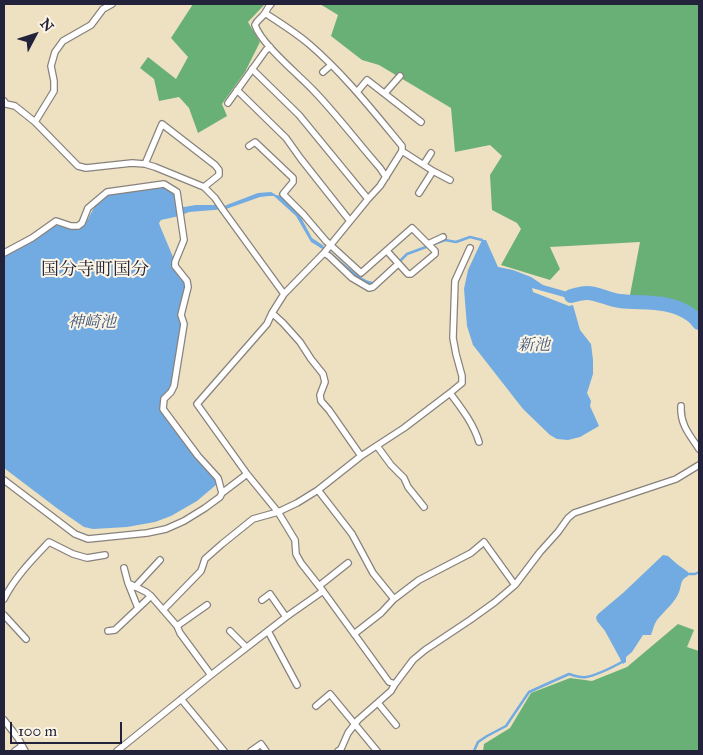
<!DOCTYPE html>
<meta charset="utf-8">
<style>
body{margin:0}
#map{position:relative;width:703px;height:755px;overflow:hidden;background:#eee1c1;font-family:"IM FELL Great Primer",serif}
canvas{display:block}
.frame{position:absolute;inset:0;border:5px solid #22223b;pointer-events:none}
.north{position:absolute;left:10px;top:10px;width:50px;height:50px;-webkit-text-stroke:4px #fcf5e5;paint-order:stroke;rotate:50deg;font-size:14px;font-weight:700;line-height:20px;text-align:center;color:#22223b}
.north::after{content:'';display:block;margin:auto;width:18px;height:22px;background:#22223b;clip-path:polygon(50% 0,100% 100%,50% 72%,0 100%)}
.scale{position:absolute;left:10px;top:722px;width:112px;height:22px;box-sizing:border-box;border:2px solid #22223b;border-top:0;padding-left:6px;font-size:15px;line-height:18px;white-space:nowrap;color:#22223b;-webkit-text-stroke:4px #fcf5e5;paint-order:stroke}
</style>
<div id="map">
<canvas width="703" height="755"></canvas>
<div class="frame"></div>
<div class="north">N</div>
<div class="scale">100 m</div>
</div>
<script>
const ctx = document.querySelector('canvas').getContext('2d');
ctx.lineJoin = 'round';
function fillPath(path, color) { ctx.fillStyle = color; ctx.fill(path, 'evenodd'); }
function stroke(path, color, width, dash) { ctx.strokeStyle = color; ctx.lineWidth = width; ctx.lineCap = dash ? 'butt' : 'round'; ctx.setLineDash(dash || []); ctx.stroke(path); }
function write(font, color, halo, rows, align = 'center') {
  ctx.font = font + ' "IM FELL Great Primer","Noto Serif JP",serif'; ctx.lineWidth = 4; ctx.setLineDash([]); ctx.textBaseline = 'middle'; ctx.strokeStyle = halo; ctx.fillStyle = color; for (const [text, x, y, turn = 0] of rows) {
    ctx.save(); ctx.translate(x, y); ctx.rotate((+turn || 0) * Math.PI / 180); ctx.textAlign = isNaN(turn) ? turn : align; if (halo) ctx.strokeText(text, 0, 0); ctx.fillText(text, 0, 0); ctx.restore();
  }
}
const forest = new Path2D(`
 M193,4h72l-17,18 12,20 -15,30 -23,32 5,12 -29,17 -9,-25 -10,-11 -20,4 -5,-22 -14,-11 8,-11 28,22 12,-22 -17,-19z
 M320,4h379v312l-16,-11 -53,-10 10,-53 -90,5 10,22 -10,11 -49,-15 20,-36 -4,-6 -25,-13 -2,-35 12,-19 -12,-11 -35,7 -4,-44 -72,-43 -17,-5 -31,-24 7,-21z
 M678,624l16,6 -7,17 12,4v100h-216l1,-7 26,-16 21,-35 39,-15 22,3 35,-14z`);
const water = new Path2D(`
 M162,186l13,7 3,15 18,-3h20l8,1 34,-13 13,-1 5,3 5,1 17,16 14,26 12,8 -3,2 -10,-6 -15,-26 -22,-20h-5l-9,1 -34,12 -37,3 -10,4 -18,4 -2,3 1,3 13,31v7l12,18 2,6 -5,35 -11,63c-4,10 -10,8 -10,22l52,68 4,8 -20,17 -26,15 -16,6 -28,5 -34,2 -9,-2 -26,-18 -54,-41v-212l48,-30c9,-3 17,6 26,3 10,-4 12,-17 18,-24 4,-5 10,-10 16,-11 15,-5 34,-6 50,-8z
 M482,240h4l12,27 15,3 18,7 12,8 28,8v6l-39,-11 1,4 36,14 4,-1 7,25 11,14 2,16v14l-6,19 4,8 -1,5 9,20 -19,11 -12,3 -11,-1 -7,-4 -27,-26 -50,-64 -6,-19 -3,-37 4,-19z
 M663,555l5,1 9,8 11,8v4c-8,4 -6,8 -9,16 -4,11 -15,19 -22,28 -3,4 -4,10 -6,15h-8l-11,17 -6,5v5l-3,2 -18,-33 -8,-10 -1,-4 2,-3 25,-21z`);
const stream = new Path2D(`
 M320,246c14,8 41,39 54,37
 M399,262l8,-8 38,-14 11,2 14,-5 12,3
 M686,574h9l4,-2
 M474,751l4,-9 9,-6 19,-10 23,-34 40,-18c6,2 11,4 17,3 12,-2 25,-9 36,-15v-3`);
const river = new Path2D(`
 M571,296c5,-1 10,-3 15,-3 9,-1 24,7 34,8 23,3 50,-2 71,14 3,2 6,5 8,8`);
const minor = new Path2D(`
 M271,4c-3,3 -4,5 -6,9 -3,5 -8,7 -10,12 6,19 44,50 59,66 23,24 44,52 66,77l6,9
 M265,13c15,10 30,19 44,31 35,30 64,67 93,102v5l-22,35 -12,13 -44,54 -40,41
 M252,69l47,46 69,84
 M323,72l8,-7
 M237,90l49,48 15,21 49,62
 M357,92l10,-12 54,42
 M385,93l15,-17
 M4,101l2,3 9,2 20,16 43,44 8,2 46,-5 13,1 10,3 49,20 11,11 8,12 61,84 -12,19 -5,11 -70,80 50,70 31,38 17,28 1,14 5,9 22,28
 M228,103l38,-53 4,-3
 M35,122l19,-31v-10l-3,-15 4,-14 8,-11 28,-16 12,-16 9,-5
 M249,146l6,-4 38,36v4l-10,12 20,20 23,27 35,32 51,-45 23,23v3l-24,20h-3l-21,-23
 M402,151l31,20 17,9
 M145,164l17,-40 53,41 4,5v5l-15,12
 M424,164l7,-11
 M419,193l14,-22
 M428,244l15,-7
 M4,253l28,-15 24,-17 15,5h7l4,-3 6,-15 19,-16 57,-8 13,8 7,48 -9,22v4l12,15 1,6 -7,28 3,9 -10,62 -3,6 -7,7 -1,10 35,47 20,22 4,15
 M324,253l5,3 23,22 17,10 4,-1 25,-23
 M272,313l11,10 17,19 11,17 12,15 2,8 -5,13 1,6 8,9 32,46
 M450,393c12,16 23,30 29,49
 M681,406c-1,19 9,29 18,43
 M377,446l14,19 13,13 4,9 16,20
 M4,480l71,54 13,5 59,-6 19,-4 18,-8 21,-13 15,-11 2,-4 25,-19
 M318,490l34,44 21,39 21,26
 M124,568l4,15 18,9 5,4 26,30 3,7 31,42
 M128,583l10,25
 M319,586l29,-23
 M135,587l25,-27
 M4,599c11,-22 28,-39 45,-57l24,12 14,4 18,-3
 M262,600l8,-6 16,23
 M163,610l38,-39 4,-12 17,-15 31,-25 25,-7 19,-9 21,-13 43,-34 43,-28 46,-35 12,-10v-7l-6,-22 -3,-16 2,-57 15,-33
 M4,615l22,24
 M177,626l30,-21
 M108,631l7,-1 36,-34
 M230,631l16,16
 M268,631l29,54
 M354,634l27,-21 13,-14 25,-19 52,-27 13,-11 31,43
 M181,699l43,52
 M378,703l18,22
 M316,706l14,-12 47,57
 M4,720l14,18 7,13
 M15,751l7,-5
 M117,751l94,-76 75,-58 37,-26 66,91 6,2 18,-24 12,-10 45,-30 25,-18 20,-17 25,-33 18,-20 10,-14 6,-5 102,-34 23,-14
 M251,751l10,-7 5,7
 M338,751l3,-2 7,-16 10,-13 33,-29 4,-7`);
const waterNames = [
 ["神崎池",92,323],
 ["新池",534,346]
];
const quarterNames = [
 ["国分寺町国分",95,271]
];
fillPath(forest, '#69b077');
fillPath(water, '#71abe1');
stroke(stream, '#71abe1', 2.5);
stroke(river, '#71abe1', 14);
stroke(minor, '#88827e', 8);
stroke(minor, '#fff', 5.5);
write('italic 16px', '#42597d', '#fcf5e5', waterNames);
write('18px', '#22223b', '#fcf5e5', quarterNames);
</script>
